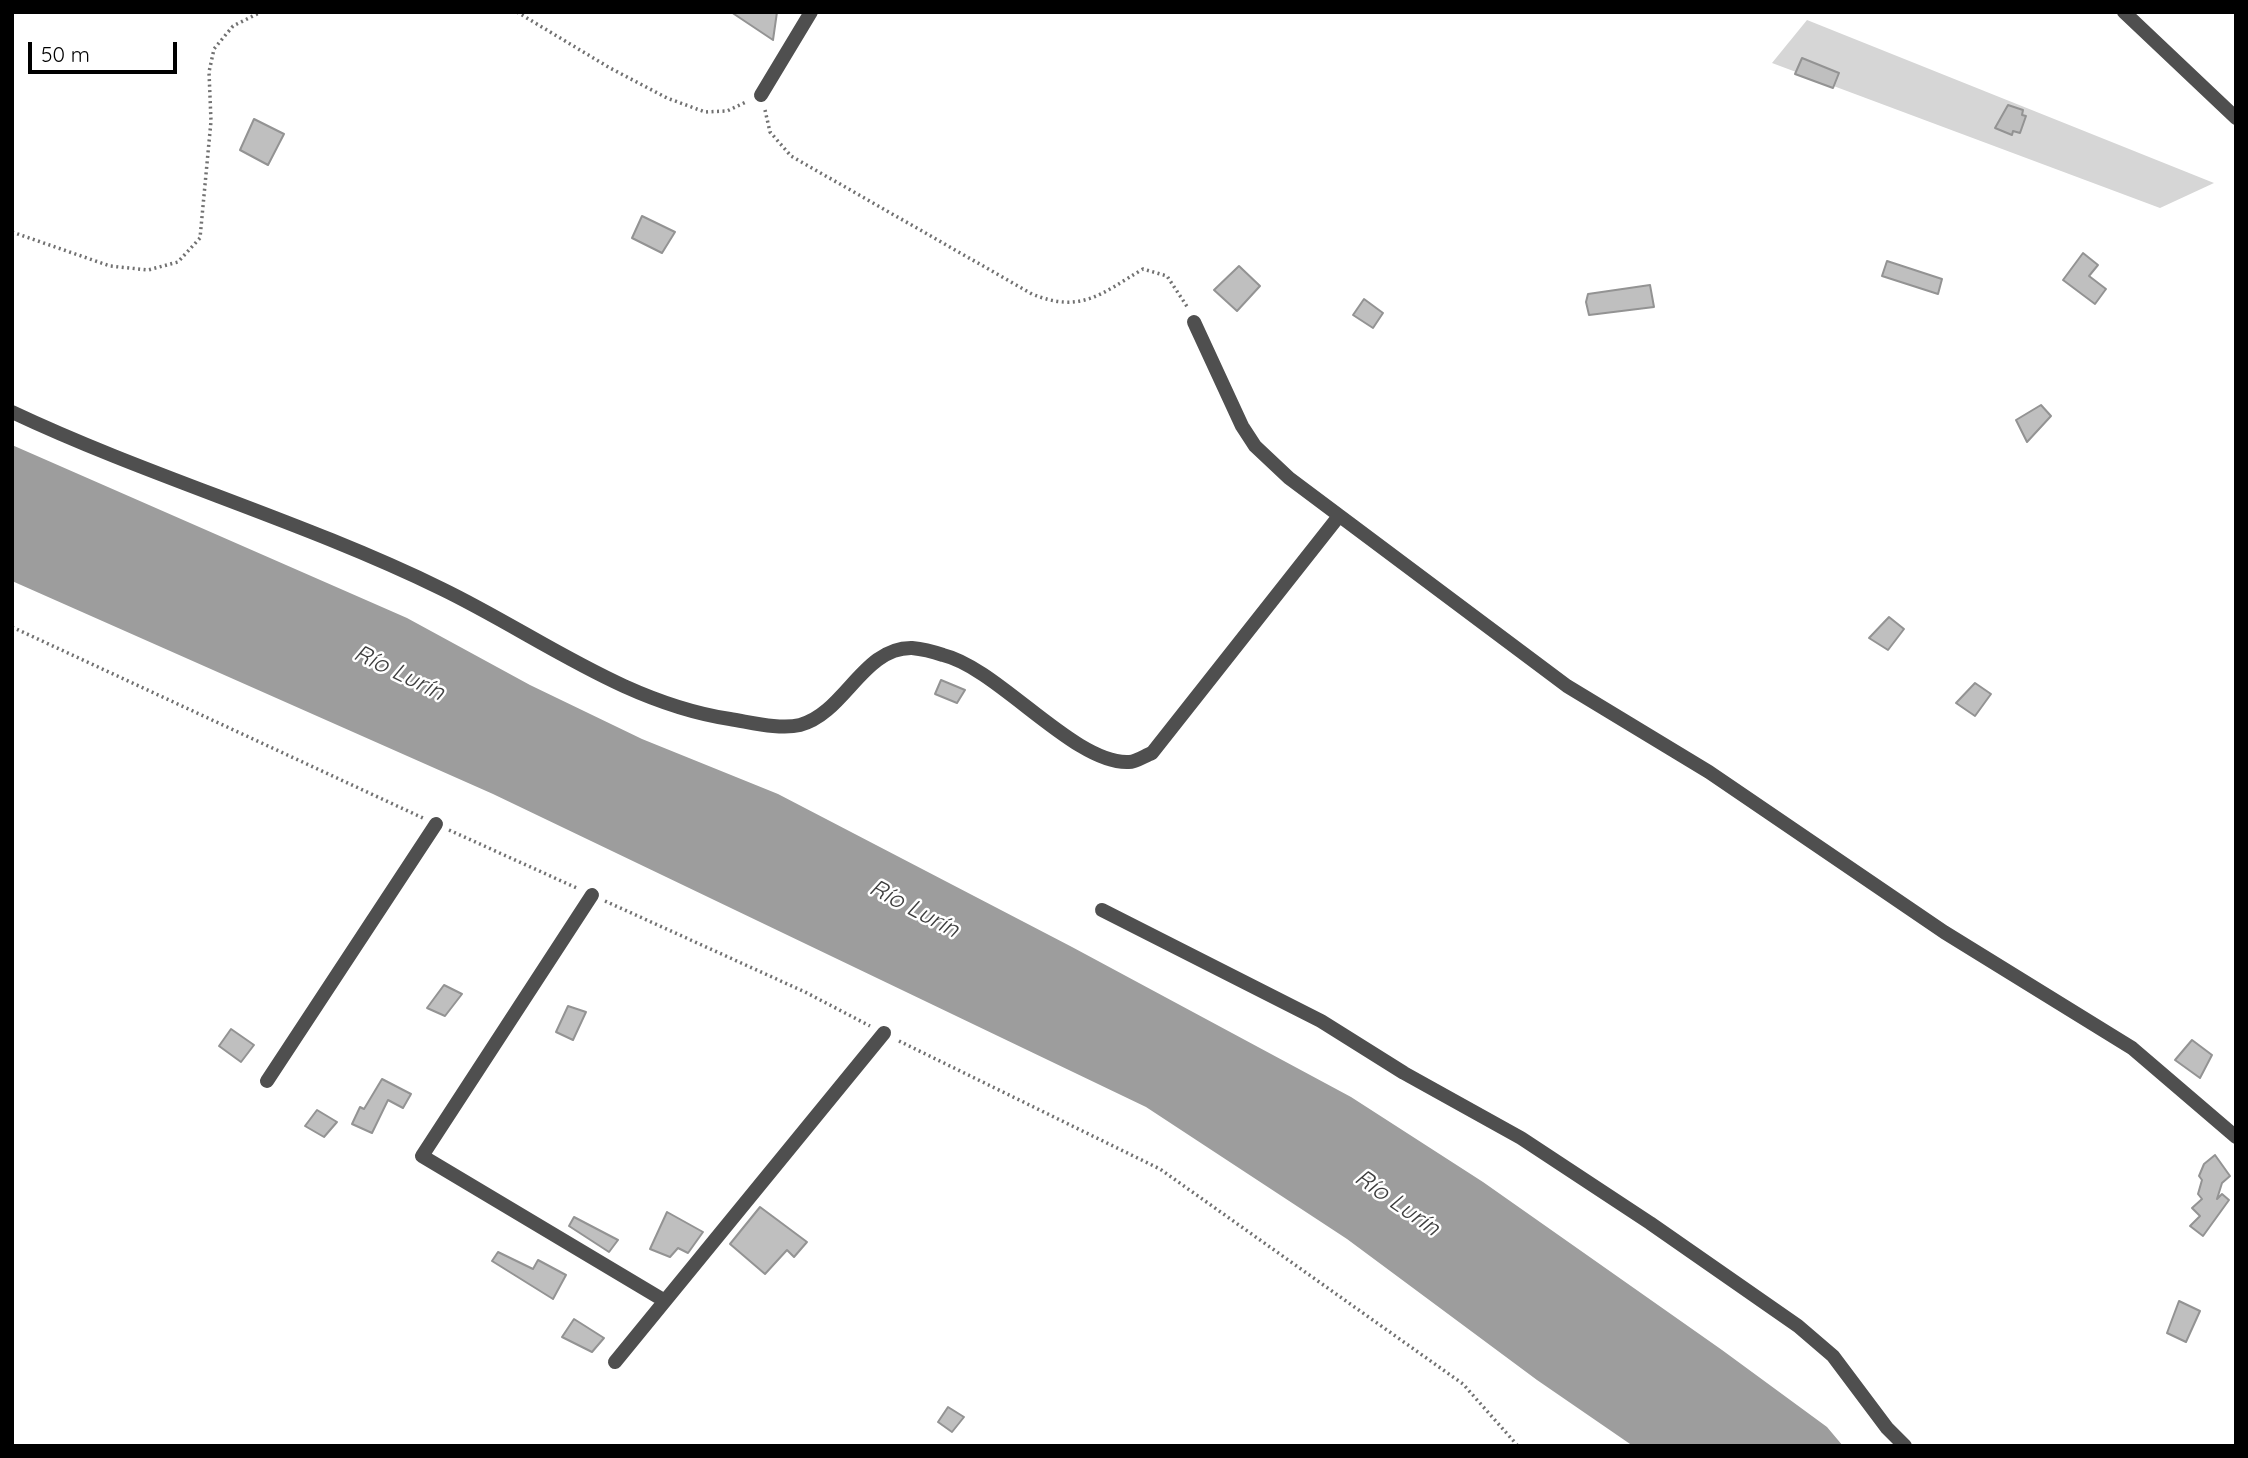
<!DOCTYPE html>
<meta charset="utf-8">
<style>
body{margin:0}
#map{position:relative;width:2248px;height:1458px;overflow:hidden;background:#fff;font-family:Quicksand,sans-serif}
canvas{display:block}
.frame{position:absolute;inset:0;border:14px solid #000;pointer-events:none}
.scale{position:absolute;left:28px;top:42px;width:149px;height:32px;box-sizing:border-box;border:4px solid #000;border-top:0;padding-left:9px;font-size:21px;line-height:24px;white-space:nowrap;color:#000;-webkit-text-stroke:5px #fff;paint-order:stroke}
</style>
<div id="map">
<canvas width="2248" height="1458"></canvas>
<div class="frame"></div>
<div class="scale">50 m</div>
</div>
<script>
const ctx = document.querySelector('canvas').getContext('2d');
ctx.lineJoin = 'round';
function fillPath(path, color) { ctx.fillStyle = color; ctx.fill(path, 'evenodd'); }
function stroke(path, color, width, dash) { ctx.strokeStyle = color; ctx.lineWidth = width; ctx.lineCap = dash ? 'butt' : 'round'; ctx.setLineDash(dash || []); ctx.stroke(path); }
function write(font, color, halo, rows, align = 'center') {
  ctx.font = font + ' Quicksand,sans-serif'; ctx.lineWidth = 5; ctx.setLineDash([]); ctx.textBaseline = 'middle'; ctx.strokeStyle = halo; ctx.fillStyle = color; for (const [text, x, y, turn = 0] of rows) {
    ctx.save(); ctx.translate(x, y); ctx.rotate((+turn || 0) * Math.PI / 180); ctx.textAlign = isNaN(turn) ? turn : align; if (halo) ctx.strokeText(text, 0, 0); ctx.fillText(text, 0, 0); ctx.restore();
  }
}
const green = new Path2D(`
 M1807,20l407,163 -54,25 -388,-145z`);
const water = new Path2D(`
 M12,445l395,173 123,67 112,54 136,55 294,153 279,150 132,85 239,168 105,77 16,19h-210l-96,-66 -190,-141 -201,-132 -653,-313 -481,-213z`);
const building = new Path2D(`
 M731,12h46l-4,28z
 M1802,58l37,15 -6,15 -38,-14z
 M2008,105l15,5 -1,5 4,1 -6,17 -7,-2 -1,4 -17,-7z
 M254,119l30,15 -16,31 -28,-15z
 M642,216l33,16 -13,21 -30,-15z
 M2083,253l15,12 -9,11 17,13 -11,15 -32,-24z
 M1887,261l55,18 -4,15 -56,-18z
 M1239,266l21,20 -23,25 -23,-21z
 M1650,285l4,22 -65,8 -3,-13 2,-8z
 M1364,299l19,14 -10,15 -20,-13z
 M2041,405l10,11 -24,26 -11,-22z
 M1889,617l15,12 -16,21 -19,-12z
 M941,680l24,10 -8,13 -22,-9z
 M1975,683l16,11 -16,22 -19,-13z
 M444,985l18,9 -17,22 -18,-8z
 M568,1006l18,6 -13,28 -17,-8z
 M231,1029l23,16 -13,17 -22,-16z
 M2192,1040l20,15 -12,23 -25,-18z
 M382,1079l29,15 -8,14 -15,-8 -16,33 -20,-9 8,-17 4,2z
 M317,1110l20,12 -13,15 -19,-11z
 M2215,1155l15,21 -8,7 -5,16 5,-5 7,6 -26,36 -13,-10 10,-10 -8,-8 10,-9 -4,-5 4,-14 -3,-4 5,-12z
 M760,1207l47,35 -13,15 -7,-7 -22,24 -35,-30z
 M667,1212l36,20 -15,21 -10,-5 -8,9 -20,-8z
 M574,1217l44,23 -9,12 -40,-26z
 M498,1252l35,17 5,-9 28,15 -13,24 -61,-38z
 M2179,1301l21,10 -14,31 -19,-9z
 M574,1319l30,19 -12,14 -30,-15z
 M948,1407l16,10 -12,15 -14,-10z`);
const path = new Path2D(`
 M517,12l93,56 57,30 38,14 22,-1 19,-9
 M765,110l5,22 21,24 241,138c49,20 69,0 111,-25l24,7 21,32
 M12,232l98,34 38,4 30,-8 22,-24 11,-117 -2,-49 5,-23 19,-23 28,-14
 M12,627l411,191
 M449,830l130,59
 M605,901l200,91 65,34
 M899,1041l261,128 303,215 55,62`);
const street = new Path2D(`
 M2124,12l112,106
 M761,95l50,-83
 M1194,322l48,104 13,20 34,32 278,208 142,86 235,160 188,116 104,89
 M12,412c140,66 291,109 430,177 95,46 182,114 288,130 20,3 50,11 70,6 45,-12 63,-78 112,-77 10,1 22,4 31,7 55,13 132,110 186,107 7,0 17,-7 23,-9l187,-237
 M592,895l-170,261 243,145
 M1102,910l219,111 83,52 117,65 129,85 148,103 35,30 54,72 18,18
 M267,1081l169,-257
 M615,1362l269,-329`);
const waterNames = [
 ["Río Lurín",399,673,26],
 ["Río Lurín",914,909,28],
 ["Río Lurín",1397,1203,35]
];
fillPath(green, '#d6d6d6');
fillPath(water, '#9d9d9d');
fillPath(building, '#bfbfbf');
stroke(building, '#939393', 2);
stroke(path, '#717171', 3.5, [2, 3.5]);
stroke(street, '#4f4f4f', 14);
write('italic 24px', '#3e3e3e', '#fff', waterNames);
</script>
